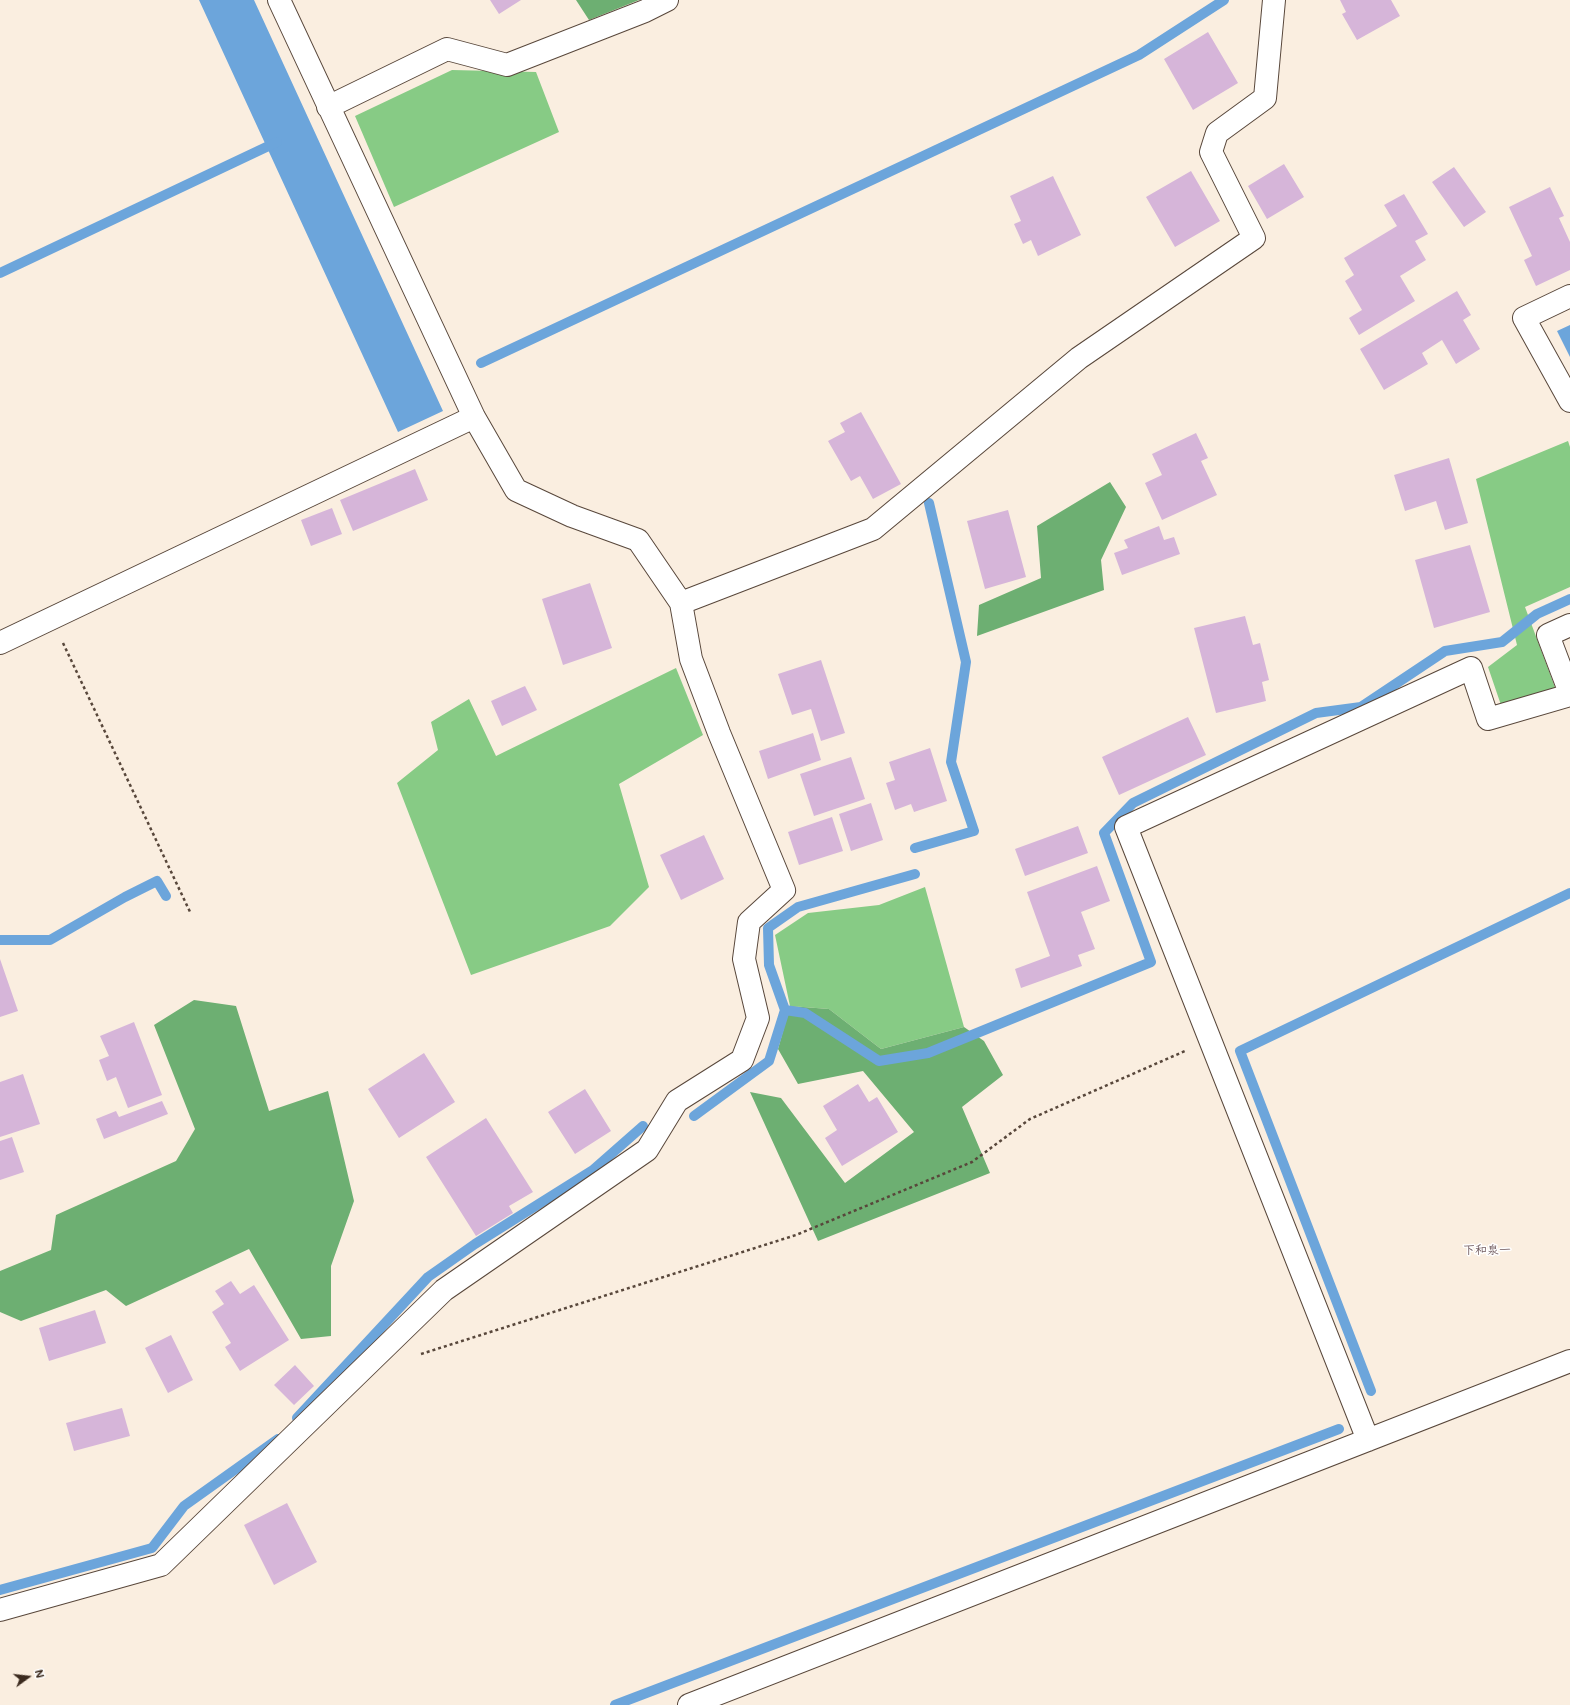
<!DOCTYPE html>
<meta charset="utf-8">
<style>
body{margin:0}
#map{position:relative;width:1570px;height:1705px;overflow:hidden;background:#faeee0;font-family:Mali,sans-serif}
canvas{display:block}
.north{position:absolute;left:8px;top:1657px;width:40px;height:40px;-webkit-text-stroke:3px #fff;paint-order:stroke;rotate:75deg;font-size:11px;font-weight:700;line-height:16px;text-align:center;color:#3b2a1e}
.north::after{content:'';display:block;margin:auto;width:14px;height:18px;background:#3b2a1e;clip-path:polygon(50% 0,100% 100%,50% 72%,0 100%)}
</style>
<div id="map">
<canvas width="1570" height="1705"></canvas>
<div class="north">N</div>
</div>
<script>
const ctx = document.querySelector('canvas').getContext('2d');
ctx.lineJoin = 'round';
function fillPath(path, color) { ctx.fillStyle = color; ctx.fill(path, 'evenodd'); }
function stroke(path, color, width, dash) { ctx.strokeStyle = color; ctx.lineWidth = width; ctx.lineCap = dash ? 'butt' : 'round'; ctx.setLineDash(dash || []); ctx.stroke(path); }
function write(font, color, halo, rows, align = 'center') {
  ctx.font = font + ' Mali,"Klee One",sans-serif'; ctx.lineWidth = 3; ctx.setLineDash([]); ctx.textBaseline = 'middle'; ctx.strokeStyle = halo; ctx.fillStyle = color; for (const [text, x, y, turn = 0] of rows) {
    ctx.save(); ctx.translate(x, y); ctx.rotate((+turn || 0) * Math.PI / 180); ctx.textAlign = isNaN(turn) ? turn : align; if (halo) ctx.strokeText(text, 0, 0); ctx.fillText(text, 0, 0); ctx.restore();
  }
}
const green = new Path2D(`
 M452,70l84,2 23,60 -165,75 -39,-91z
 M1568,441l2,6v140l-45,20 31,83 -54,18 -14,-41 29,-22 -41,-166z
 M676,668l27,67 -84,49 30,103 -39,39 -139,49 -74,-192 41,-33 -7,-28 38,-23 27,57z
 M925,887l39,140 -83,22 -52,-40 -39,-3 -15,-71 33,-22 71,-8z`);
const forest = new Path2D(`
 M576,0h63l-50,20z
 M1110,482l16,25 -25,53 3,30 -127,46 2,-31 62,-27 -4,-52z
 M194,1000l42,6 33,105 59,-20 26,110 -23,65v70l-30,3 -52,-90 -123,57 -20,-16 -85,31 -21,-9v-41l51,-21 5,-35 120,-54 19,-32 -41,-104z
 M790,1006l39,3 52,40 83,-22 20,14 19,34 -41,32 28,66 -172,68 -68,-149 31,6 64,85 69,-51 -51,-61 -65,13 -20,-35z`);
const water = new Path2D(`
 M199,0h55l189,411 -45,21z
 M1570,325v32l-13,-26z`);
const stream = new Path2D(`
 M0,273l277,-131
 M481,363l658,-308 85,-55
 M915,848l59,-17 -23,-69 15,-100 -37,-159
 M0,940h50l75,-43 32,-16 9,15
 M785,1010l-16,-45 -1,-37 30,-21 117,-33
 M694,1116l75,-55 16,-51 20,3 74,48 49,-8 223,-91 -47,-129 29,-30 183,-90 45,-6 84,-56 57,-9 35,-28 33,-15
 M1371,1391l-131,-340 330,-158
 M297,1418l131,-141 47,-33 118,-74 50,-44
 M0,1590l152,-42 32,-42 94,-67
 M615,1705l724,-276`);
const building = new Path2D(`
 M490,0h31l-22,14z
 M1340,0h51l9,16 -43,24 -15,-26 4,-2z
 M1208,32l30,51 -45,27 -29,-51z
 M1284,164l20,33 -37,22 -19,-33z
 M1454,167l32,45 -22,15 -32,-45z
 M1191,171l29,50 -45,26 -29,-50z
 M1053,176l28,59 -43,21 -7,-16 -8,4 -9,-20 7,-3 -11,-25z
 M1550,187l14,29 -5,2 11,24v28l-34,16 -12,-26 8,-4 -23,-49z
 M1404,194l24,40 -13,7 11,19 -26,16 15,25 -56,34 -10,-17 13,-8 -17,-29 9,-6 -10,-17 53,-32 -13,-21z
 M1457,291l14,24 -8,5 17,29 -24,15 -14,-24 -20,13 6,11 -44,26 -24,-41z
 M861,412l40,72 -28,15 -13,-23 -9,5 -23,-40 17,-9 -5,-9z
 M1196,433l12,25 -7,3 16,34 -55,25 -17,-37 17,-8 -10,-21z
 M1449,458l19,65 -23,7 -9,-29 -31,10 -11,-36z
 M415,469l13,31 -75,31 -13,-31z
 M332,508l10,26 -31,12 -10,-26z
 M1008,510l18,67 -41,12 -18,-68z
 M1159,526l5,14 10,-3 6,17 -58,21 -8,-22 14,-5 -4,-8z
 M1470,545l20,67 -56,16 -19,-68z
 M590,583l22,65 -49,17 -21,-66z
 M1245,616l8,29 7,-2 9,37 -7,2 4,19 -50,12 -22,-85z
 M821,660l24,73 -24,8 -10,-32 -19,6 -14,-41z
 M525,686l12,24 -35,16 -11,-25z
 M1188,717l18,38 -87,40 -17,-38z
 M813,733l8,27 -53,19 -9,-28z
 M930,748l17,53 -33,11 -3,-8 -16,6 -9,-27 9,-3 -6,-18z
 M851,757l14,42 -51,17 -14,-42z
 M871,803l12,37 -32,11 -12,-37z
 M832,817l11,34 -44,14 -11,-33z
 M1078,826l10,27 -63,23 -10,-27z
 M704,835l20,44 -43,21 -21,-45z
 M1097,866l13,35 -29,11 14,37 -17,6 4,11 -61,22 -6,-19 35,-13 -23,-64z
 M0,959l18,52 -18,6z
 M134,1022l28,73 -34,13 -12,-31 -9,4 -8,-21 10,-4 -9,-20z
 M424,1053l31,49 -56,36 -31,-49z
 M23,1074l17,50 -40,13v-55z
 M858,1084l11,18 8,-5 21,35 -56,34 -17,-28 12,-8 -14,-24z
 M585,1089l26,42 -36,23 -27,-42z
 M162,1101l6,13 -64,25 -8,-20 20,-8 3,6z
 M486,1118l47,74 -24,14 4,7 -37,23 -50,-79z
 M12,1137l12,35 -24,8v-39z
 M231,1281l9,13 14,-9 35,55 -49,31 -15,-24 6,-4 -19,-31 12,-8 -9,-13z
 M95,1310l11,33 -57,18 -10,-33z
 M171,1335l22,45 -25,13 -23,-45z
 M295,1365l19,21 -20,19 -20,-20z
 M122,1408l8,28 -56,15 -8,-28z
 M287,1503l30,59 -43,23 -30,-60z`);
const path = new Path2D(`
 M63,643l128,271
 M421,1354l375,-119 176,-73 58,-43 155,-68`);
const minor = new Path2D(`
 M328,107l119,-58 60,16 138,-54 22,-11
 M1570,296l-46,22 46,83
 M681,603l192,-74 206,-171 175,-120 -43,-86 6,-19 48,-35 9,-98
 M1570,625l-22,10 22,58
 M0,643l474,-226
 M1368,1440l-242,-613 345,-159 17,51 82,-24
 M0,1610l161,-45 283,-275 203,-140 30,-49 65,-41 16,-42 -14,-59 5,-37 35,-32 -65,-157 -28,-74 -10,-56 -43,-63 -66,-24 -56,-26 -42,-73 -195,-417
 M689,1705l881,-344`);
const neighbourhoodNames = [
 ["下和泉一",1487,1250]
];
fillPath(green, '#87cb85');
fillPath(forest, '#6daf72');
fillPath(water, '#6ca5db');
stroke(stream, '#6ca5db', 10);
fillPath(building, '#d6b5d9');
stroke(minor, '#58473b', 24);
stroke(path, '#58473b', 2.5, [3, 3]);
stroke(minor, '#fff', 22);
write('bold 12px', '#715b5f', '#fff', neighbourhoodNames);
</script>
